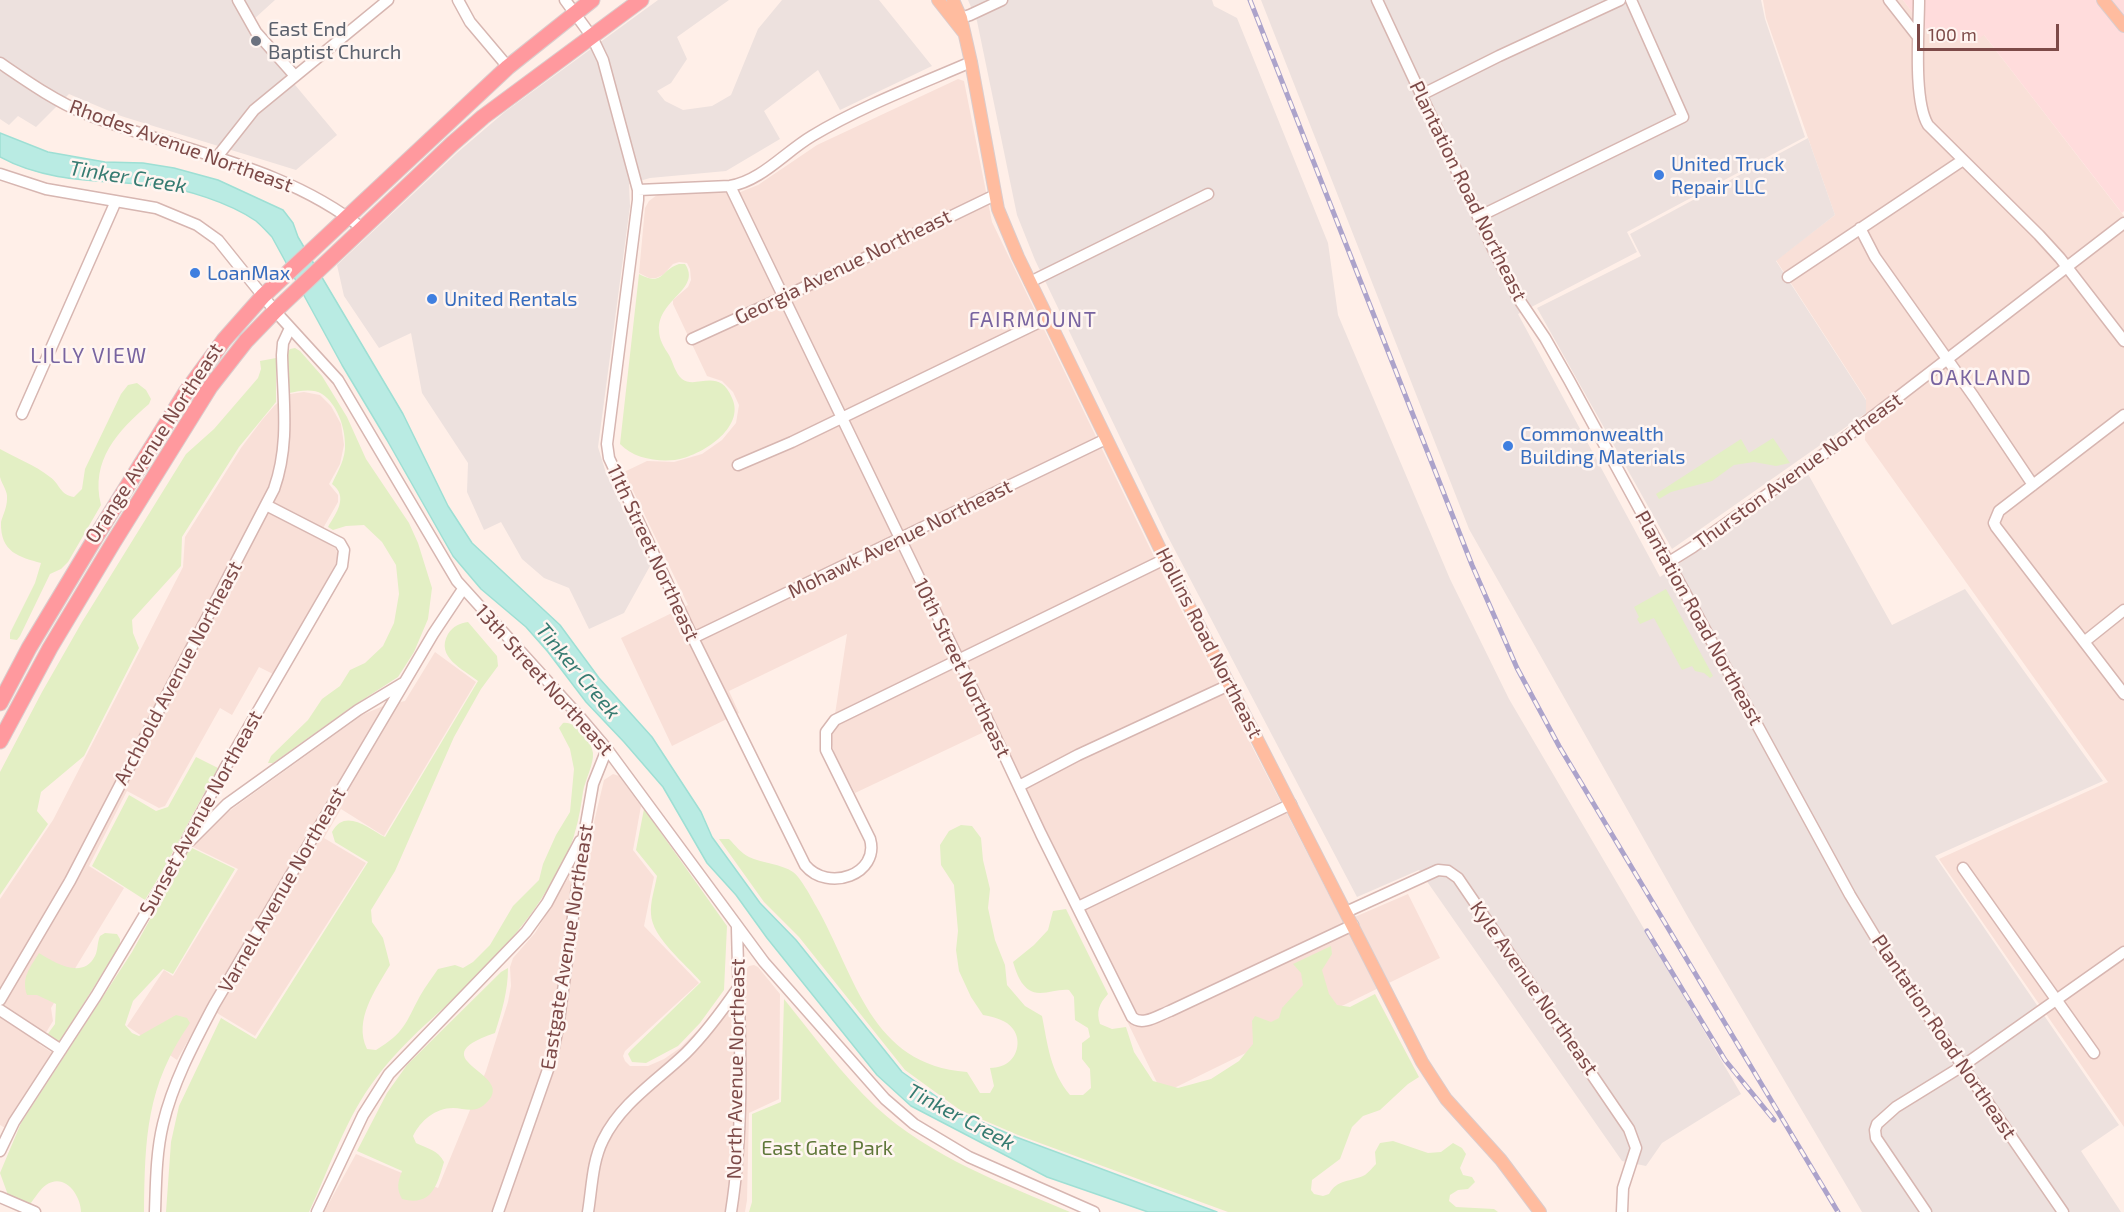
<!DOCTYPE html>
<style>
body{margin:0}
#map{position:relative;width:2124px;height:1212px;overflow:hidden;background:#ffefe8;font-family:"Exo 2",sans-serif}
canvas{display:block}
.scale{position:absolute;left:1917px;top:24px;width:142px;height:27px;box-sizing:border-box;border:3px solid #7d4a48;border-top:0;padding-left:8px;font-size:18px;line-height:21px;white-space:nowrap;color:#7d4a48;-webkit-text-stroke:4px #fff5f1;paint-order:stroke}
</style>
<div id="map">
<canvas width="2124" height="1212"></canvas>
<div class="scale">100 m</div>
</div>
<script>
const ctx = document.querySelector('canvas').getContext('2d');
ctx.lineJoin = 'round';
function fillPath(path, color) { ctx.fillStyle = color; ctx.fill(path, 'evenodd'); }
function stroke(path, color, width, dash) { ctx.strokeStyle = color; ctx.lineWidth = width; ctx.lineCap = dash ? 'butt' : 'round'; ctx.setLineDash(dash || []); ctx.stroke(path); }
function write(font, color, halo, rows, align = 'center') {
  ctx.font = font + ' "Exo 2",sans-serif'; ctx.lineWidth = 5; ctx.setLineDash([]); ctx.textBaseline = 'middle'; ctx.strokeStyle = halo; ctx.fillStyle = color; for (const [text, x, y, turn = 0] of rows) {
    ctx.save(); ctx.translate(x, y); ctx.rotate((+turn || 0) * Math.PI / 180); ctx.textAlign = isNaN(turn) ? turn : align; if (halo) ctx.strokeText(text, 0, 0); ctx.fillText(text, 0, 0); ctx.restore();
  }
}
const residential = new Path2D(`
 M1763,0h140l27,35h54l140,181v911l-185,-268 169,-77 -243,-342 1,-41 -90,-139 59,-45 -69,-197z
 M958,79l6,2 28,141 171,353 180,347 65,-28 32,64 -274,134 -6,-3 -174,-358 -131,62 -20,-37 -4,-15 16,-107 -118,57 10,22 -67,33 -51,-108 67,-33 -64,-133 23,-11 27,1 28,-8 20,-14 14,-17 3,-18 -6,-13 -11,-11 -15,-5 -34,-72v-4l15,-13 3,-7 -1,-11 -3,-6 -8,-1 -6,2 -10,11 -7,3h-7l-10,-5 6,-65 4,-7 8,-6 13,-3 68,1 20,-8 59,-40z
 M304,392l16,3 11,11 10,18 3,21 -4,19 -11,20 9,11v7l-20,35 17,11 3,6 -1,8 -64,112 -14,-7 -27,48 -12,-7 -55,98 -6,2 -32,-17 -38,75 35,22 -73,120 2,13 -14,23 15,10 -47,75 -7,-4v-226l53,-79 130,-253 2,-30 56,-89 21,-28 13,-15 15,-11z
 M435,652l41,30 -92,154 -43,-27 -17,29 42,25 -111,173 -48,-29 -30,53 -50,-34 37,-56 9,6 65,-107 -47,-23 37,-34 134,-97 21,-9 22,-5z
 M613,774l6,2 22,30 -8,44 21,27 -10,49 55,57 -74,68 -2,5 2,5 5,5h18l16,-7 16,-11 21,-21 48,-61 5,-1 4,2 22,27 -1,105 -30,14 -2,87 -2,12h-421l32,-58 82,34 48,-117 22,-69 3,-16 -1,-19 3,-9 22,-25 38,-63 17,-31 14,-59z`);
const commercial = new Path2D(`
 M1903,0h221v211l-2,2 -138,-178 -11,8 -43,-8z`);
const industrial = new Path2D(`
 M0,0h275l-21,19v17l83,99 -41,35 -175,-54 -52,-22 -33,33 -18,-11 -9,9 -9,-6z
 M658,0h71l-52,37 10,22 -16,24 -14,8 8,10 18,9 29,-4 19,-11 27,-66 24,-29h97l53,66 -92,44 -22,-40 -54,41 16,28 -54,32 -76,7 -21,6 1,22 -32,241 8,26 44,93 -26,47 -35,16 -20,-41 -25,-10 -22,-19 -21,-37 -17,8 -17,-38 1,-29 -46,-70 -11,-60 -32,15 -35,-52 -7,-31 121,-113 48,-41z
 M968,0h244l2,6 23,12 91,225 10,72 112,264 59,120 232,395 -79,49 -16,23 -24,-5 -203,-291 -62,27 -190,-362 -132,-275 -18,-45 -40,-194z
 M1261,0h500l4,19 40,118 -178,95 10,20 -119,62 142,263 148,-103 84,151 73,-36 138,192 -168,75 184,269 -38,26 40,61h-259l-173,-293 -220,-390z
 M1808,138l27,77 -59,46 90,139v13l-194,136 -135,-241 104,-52 -11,-22z`);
const green = new Path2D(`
 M679,264h6c17,25 -27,35 -26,66 0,10 5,17 10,25 4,7 6,18 13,24 14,11 37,-13 50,19 14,30 -31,58 -57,62 -19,2 -42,-2 -55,-16l19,-170c25,13 21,-4 40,-10z
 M295,348l5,3 22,25 25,41 19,42 43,64 9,20 14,45 -4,31 -14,33 -16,25 -45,29 -80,57h-5l3,-7 37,-36 14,-21 18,-13 10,-16 15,-7 18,-17 11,-23 5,-29 -3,-29 -14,-23 -18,-17 -18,1 -13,4 -5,-3c8,-14 21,-30 4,-43 6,-13 14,-26 13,-40 0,-17 -8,-40 -23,-50 -9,-6 -23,-3 -33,-1l-2,-5v-35l3,-4z
 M276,358v44l-37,45 -57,90 -1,29 -49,54 1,13 6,15 -55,108 -43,36 -4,19 11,13 -48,71v-123l42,-80 40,-70 104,-168 28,-25 44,-51 3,-9 -1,-8z
 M137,383l9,7 5,9 -2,5c-31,27 -59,56 -48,101l-33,57 -7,7 -11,5 -30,62 -3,4 -7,-1v-6l25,-50 6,-20c-21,-6 -41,-10 -40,-41 2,-7 6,-15 6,-23 1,-8 -5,-14 -7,-22 0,-8 0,-20 0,-28 16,9 35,16 50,28 10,7 10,18 24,20l8,-8 3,-20 36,-75 7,-9z
 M1773,438l17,25 -14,3 -22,-4 -20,3 -22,16 -41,11 -12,7 -3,-5 85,-55 8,14z
 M1666,589l47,87 -3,2 -6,-5 -9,-2 -3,-5 -10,4 -28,-52 -14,6 -3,-5 2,-2 -5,-10z
 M468,622l29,34 1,10 -17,23 -27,48 -59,134 -24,39 1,12 11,16 7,27c-14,24 -37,55 -23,84l9,1c29,-18 29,-26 44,-54 5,-9 12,-18 18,-27l17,-4 8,3 10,-6 17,-17 23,-39 26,-26 4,-16 13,-29 14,-23 4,-43 -4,-20 -11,-21 4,-5c13,-2 28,17 30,30 1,11 -8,27 -10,39 -2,13 -4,27 -8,40 -3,13 -10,26 -17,38 -28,55 -68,93 -112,136 -25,22 -50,45 -70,72 -30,39 -46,89 -67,134h-143l5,-70 8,-36 42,-88 35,21 112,-177 -33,-20 -3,-10c13,-25 37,-3 53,5l93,-156c-15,-12 -43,-24 -30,-47 5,-8 12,-11 20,-12z
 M196,757l22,11c-25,44 -46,89 -73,132l-53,-34 37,-71 27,16 12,-4z
 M644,809l83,117 -3,64 -24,33 -22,23 -32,17 -14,-1 -4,-8 3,-4 70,-68c-15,-18 -49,-44 -50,-68 -1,-12 4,-26 6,-38l-21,-26z
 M961,825l11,1 9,12 2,22 7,29 -2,19 7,32 10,25 2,20 18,21 17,10c6,30 8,55 28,79h13l8,-7 -1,-19 -8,-10v-16l8,-6 -2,-9 -13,-8 -1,-23 -5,-7c-10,-1 -19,3 -29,3 -17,0 -23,-18 -27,-31l21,-17 14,-15 5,-19 13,-2 42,85c-9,10 -12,17 -8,30l12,5 14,-2 8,25 19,29 25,7 33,-9 28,-18 14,-17 -1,-23 3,-5 16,6 8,-4 3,-10 21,-23 -2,-12 -8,-9 38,-18 1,8 -10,16 7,24 8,11 13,2 25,-13 44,83 -11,7 -28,26 -17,6 -11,11 -12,32 -28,21 -1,10 3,4 9,2 6,-2c8,-15 22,-12 36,-19 4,-3 7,-7 11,-11l-1,-12 5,-9 13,-2 35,12 13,-1 12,-9 9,5 4,6 -6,14 3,7 9,2 3,5 -7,7 -10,1 -8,5 -1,6 7,6 38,2 4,3h-270l-210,-77 -58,-25 -55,-40 -106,-133 -35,-35 -45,-63h10c6,6 13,15 20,18 12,6 33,7 44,15 8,6 18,25 23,34 40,70 54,159 151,166l13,21h10l4,-7 -4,-18c4,0 10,-1 14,-3 13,-6 18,-24 9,-36 -6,-9 -19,-12 -30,-14l-12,-18 -12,-26 -3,-21 2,-19 -4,-46 -13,-20 -1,-20 9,-14z
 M190,847l45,22 -62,105 -10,-5 -30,32 -8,24 7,8 7,3 37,-21 11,3 3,5c-44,63 -45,115 -46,189h-63c0,-16 -16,-40 -35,-27 -6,4 -11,13 -16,19l-22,-9 -8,-22 21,-50 111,-171z
 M105,933l12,1 3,5v6l-61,98 -12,-8 8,-11 1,-20 -19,-9h-10c-6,-18 3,-27 12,-42 16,10 44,27 56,3 3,-6 2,-13 5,-20z
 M508,968c0,23 -6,43 -13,65 -82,28 29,40 -11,72 -7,6 -14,5 -22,4 -22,-5 -40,9 -49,27l3,7c12,6 22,7 28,19 -7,23 -12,45 -42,37 -6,-11 -4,-17 0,-28l-45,-20 30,-58 20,-28 94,-93z
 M784,999c30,37 58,76 92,108 54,50 128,77 194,105h-321l3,-10v-88l29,-12z`);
const water = new Path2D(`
 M0,133l48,19 57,10 38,1 31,5 44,12 65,30 10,13 5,14 105,177 45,92 24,37 88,82 39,53 53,59 49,75 11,25 48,66 36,37 106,132 56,40 58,25 201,75h-69l-101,-35 -136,-71 -34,-31 -110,-137 -31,-43 -29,-32 -44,-76 -39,-45 -38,-40 -38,-50 -22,-25 -45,-38 -28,-33 -66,-116 -45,-75 -70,-128c-5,-5 -10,-11 -16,-16 -26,-18 -72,-33 -104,-36 -51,-5 -105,-2 -152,-28z`);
const minor = new Path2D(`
 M238,0l18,32 39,44
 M458,0l12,22 38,45
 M565,0l27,37 11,23 35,130v10l-31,244 2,14 84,180 112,227c23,28 75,9 65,-26l-44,-89v-18l9,-12 330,-161
 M1377,0l117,251 24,47 27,40 24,42 281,515 35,58 178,259
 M1889,0l29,37
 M1919,0c0,31 -6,100 9,125l111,110 21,23 64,83
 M961,18l9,-3 32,-15
 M0,63c28,19 55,38 86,51 92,37 198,51 277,115
 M1421,95l78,-39 121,-56
 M217,157l37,-47 134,-110
 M0,174l46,15 110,19 41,17 21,15 57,71 63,69 119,201 122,135 28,33 157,213 121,137 29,25 55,33 125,55
 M730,186l252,522 59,126 91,183c10,10 27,-2 38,-6l183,-86
 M638,190l92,-4c31,-5 55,-34 82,-50 50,-30 106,-51 159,-74
 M1478,217l205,-100 -52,-117
 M1860,228l15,29 99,140 59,88
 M1788,277l175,-117
 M1030,282l178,-88
 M692,339l92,-42 211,-102
 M22,414l94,-213
 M2124,415l-125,96 -5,12 2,4 128,167
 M738,465l54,-23 256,-124
 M1669,562l24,-15 135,-96 296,-228
 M693,638l413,-199
 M2084,642l40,-32
 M1019,786l59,-31 151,-70
 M190,841l37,-37 131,-94 45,-27
 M1963,868l131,185
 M1078,907l213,-103
 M1346,912l92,-42 10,1 10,7 171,251 7,19 -13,40 -1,24
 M0,1000l70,-119 204,-392c16,-45 9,-88 8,-134l1,-12 7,-15
 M0,1010l61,40
 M0,1151l14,-29 82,-126 73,-122 56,-106 117,-202 2,-16 -4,-7 -74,-38
 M0,1197l35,15
 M155,1212c1,-29 1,-59 8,-88 10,-42 31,-81 51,-119l219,-371 30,-45
 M317,1212l46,-97 26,-41 137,-142 21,-29 33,-62
 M498,1212l53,-151 7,-33 26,-193 9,-51 14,-35
 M588,1212c4,-24 4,-50 15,-72 18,-37 55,-60 83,-87 20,-20 36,-42 52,-65
 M731,1212c15,-94 8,-190 6,-285
 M1926,1212l-50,-74 -1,-8 2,-6 19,-17 68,-42 160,-113`);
const major = new Path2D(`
 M938,0l26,33
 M953,0l8,18 10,44 27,147 20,48 147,302 257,503 24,37 55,61 39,52
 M2103,0l21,26`);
const highway = new Path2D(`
 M0,703l29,-55 68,-113 89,-143 38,-52 39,-44 245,-229 84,-67
 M0,741l50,-93 63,-105 97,-156 36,-46 29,-30 177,-167 31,-27 158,-117`);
const rail = new Path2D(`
 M1250,0l222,565 45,103 42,78 279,466
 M1647,931l78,129 49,60`);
const markers = [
 [256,41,6,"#6b7280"],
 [1659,175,6,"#3f7fe0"],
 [195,273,6,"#3f7fe0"],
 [432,299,6,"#3f7fe0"],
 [1508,446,6,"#3f7fe0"]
];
const worshipNames = [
 ["East End",268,29],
 ["Baptist Church",268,52]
];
const streetNames = [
 ["Rhodes Avenue Northeast",181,146,20],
 ["Plantation Road Northeast",1468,191,64],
 ["Georgia Avenue Northeast",843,267,-26],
 ["Orange Avenue Northeast",154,443,-57],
 ["Thurston Avenue Northeast",1798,471,-36],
 ["Mohawk Avenue Northeast",900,539,-26],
 ["11th Street Northeast",653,553,65],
 ["Plantation Road Northeast",1699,618,61],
 ["Hollins Road Northeast",1209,643,63],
 ["10th Street Northeast",962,668,64],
 ["Archbold Avenue Northeast",178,673,-62],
 ["13th Street Northeast",544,680,48],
 ["Sunset Avenue Northeast",201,813,-61],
 ["Varnell Avenue Northeast",282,890,-60],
 ["Eastgate Avenue Northeast",567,947,-81],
 ["Kyle Avenue Northeast",1534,988,55],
 ["Plantation Road Northeast",1944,1037,56],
 ["North Avenue Northeast",736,1069,-89]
];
const shopNames = [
 ["United Truck",1671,164],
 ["Repair LLC",1671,187],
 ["LoanMax",207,273],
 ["United Rentals",444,299],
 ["Commonwealth",1520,434],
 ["Building Materials",1520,457]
];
const parkNames = [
 ["East Gate Park",827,1148]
];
const waterNames = [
 ["Tinker Creek",128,177,9],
 ["Tinker Creek",578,671,50],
 ["Tinker Creek",961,1117,28]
];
const neighbourhoodNames = [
 ["FAIRMOUNT",1033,320],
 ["LILLY VIEW",89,356],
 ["OAKLAND",1981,378]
];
fillPath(residential, '#f9e0d8');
fillPath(commercial, '#ffdcdc');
fillPath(industrial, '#ede1de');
fillPath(green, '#e3efc4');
fillPath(water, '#b9ebe3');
stroke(water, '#9edfd4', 1.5);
stroke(minor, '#d7b6b1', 13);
stroke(major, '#dbcccc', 14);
stroke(highway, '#dbcccc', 17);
stroke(minor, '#fff', 10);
stroke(major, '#ffbc9f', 12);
stroke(highway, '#ff999e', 15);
stroke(rail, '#aca3cb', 5);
stroke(rail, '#fff5f1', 3, [9]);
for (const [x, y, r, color] of markers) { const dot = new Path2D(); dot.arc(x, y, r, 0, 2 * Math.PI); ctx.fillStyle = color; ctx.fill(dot); stroke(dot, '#fff5f1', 2); }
write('20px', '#5b616d', '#fff5f1', worshipNames, 'left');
write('20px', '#7d4a48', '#fff5f1', streetNames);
write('20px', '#366cbe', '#fff5f1', shopNames, 'left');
write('20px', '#5f7739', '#fff5f1', parkNames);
write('italic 21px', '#367b71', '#fff5f1', waterNames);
ctx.letterSpacing = '1.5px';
write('21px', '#7864a0', '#fff5f1', neighbourhoodNames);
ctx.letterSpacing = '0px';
</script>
